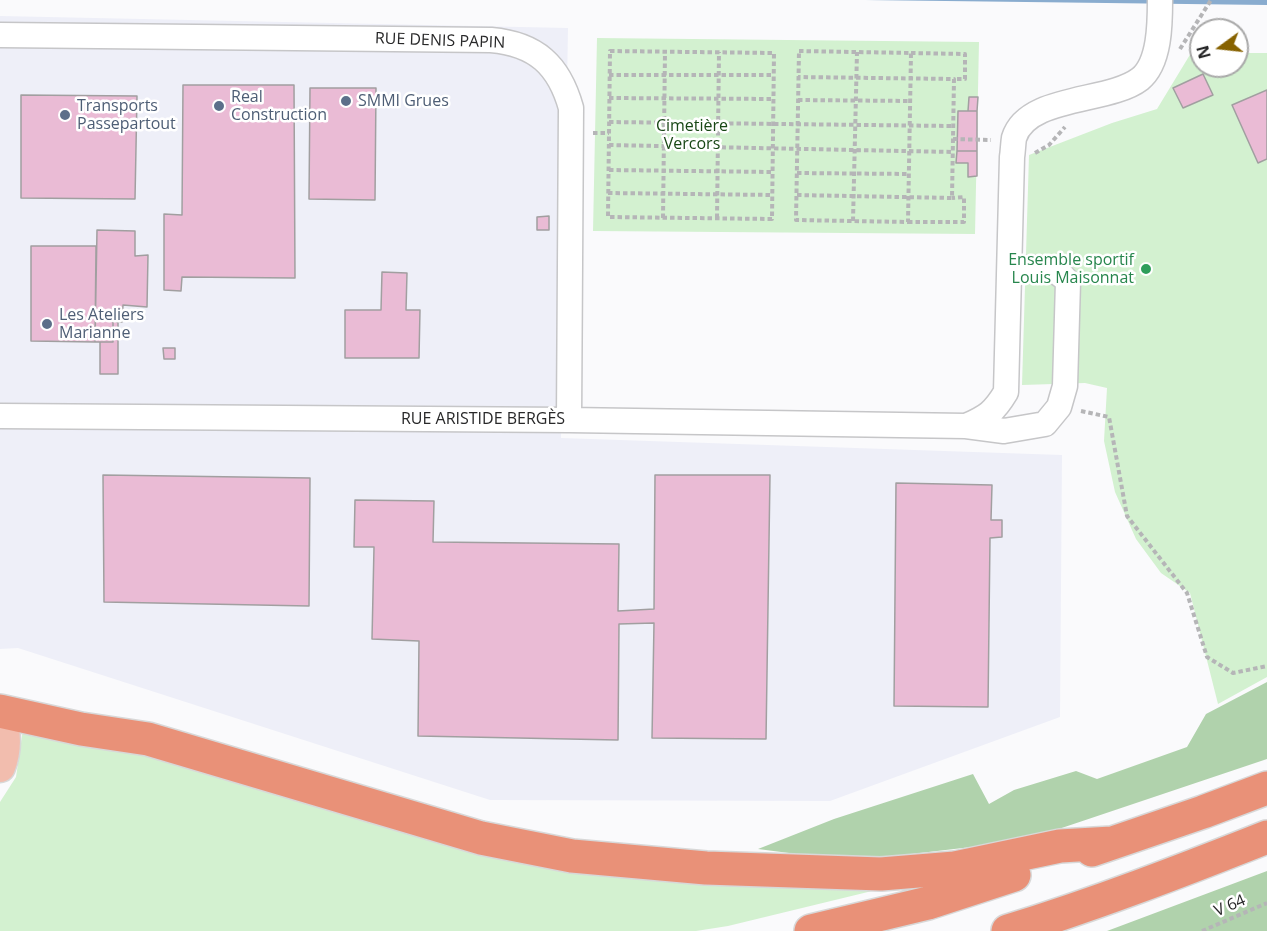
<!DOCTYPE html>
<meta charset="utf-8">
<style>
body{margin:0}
#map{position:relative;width:1267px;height:931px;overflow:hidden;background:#fafafc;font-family:"Open Sans",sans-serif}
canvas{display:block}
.north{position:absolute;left:1189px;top:18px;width:60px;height:60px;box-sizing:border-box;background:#fff;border:2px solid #a9a9a9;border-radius:50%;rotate:255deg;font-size:16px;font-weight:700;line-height:24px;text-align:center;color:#282829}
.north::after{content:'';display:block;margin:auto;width:21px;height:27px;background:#876200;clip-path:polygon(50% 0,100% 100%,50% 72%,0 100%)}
</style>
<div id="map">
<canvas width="1267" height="931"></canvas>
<div class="north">N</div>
</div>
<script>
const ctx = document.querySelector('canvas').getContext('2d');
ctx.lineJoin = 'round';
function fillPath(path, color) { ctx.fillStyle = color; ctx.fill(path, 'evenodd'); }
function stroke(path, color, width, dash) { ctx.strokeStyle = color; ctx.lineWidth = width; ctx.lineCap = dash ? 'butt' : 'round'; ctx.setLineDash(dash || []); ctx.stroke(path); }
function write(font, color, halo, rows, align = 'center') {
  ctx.font = font + ' "Open Sans",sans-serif'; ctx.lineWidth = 5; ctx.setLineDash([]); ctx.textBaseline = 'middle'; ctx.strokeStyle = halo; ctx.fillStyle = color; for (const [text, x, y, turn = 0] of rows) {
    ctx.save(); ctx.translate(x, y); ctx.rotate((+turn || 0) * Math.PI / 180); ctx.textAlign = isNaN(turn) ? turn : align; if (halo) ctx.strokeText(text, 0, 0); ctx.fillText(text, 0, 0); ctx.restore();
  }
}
const built = new Path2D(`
 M0,16l568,12 -7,410 501,17 -2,262 -230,84 -340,-1 -472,-152 -18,1z`);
const green = new Path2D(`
 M597,38l382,4 -4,192 -382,-3z
 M1191,53h10v13h36v-13h30v624l-49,27 -28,-111 -29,-20 -25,-34 -21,-47 -11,-51 3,-53 -22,-5 -63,2 7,-230 83,-32 45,-14z
 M23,729l118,23 349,105 66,12 349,14 -177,43 -32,5h-696v-129l16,-25z`);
const forest = new Path2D(`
 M1267,682v77l-244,82 -172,20 -93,-12 76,-30 139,-45 16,30 25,-14 62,-19 21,8 90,-32 19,-33z
 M1267,871v60h-160z`);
const water = new Path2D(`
 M865,0h402v5z`);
const building = new Path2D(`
 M1203,74l10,21 -30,13 -10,-20z
 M183,85h111l1,193 -113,-1 -1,14 -17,-1v-76l18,1z
 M310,88h66l-1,112 -66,-1z
 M1267,90v69l-9,4 -26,-58z
 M21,95l116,1 -2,103 -114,-1z
 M969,97h9l-1,14h-9z
 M958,111h19v40h-20z
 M957,151h20v25l-9,1v-14h-12z
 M549,216v14h-12v-13z
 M97,230l38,1v25l13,-1 -1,52 -24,-2 -1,17 -9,-1v21h-18z
 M31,246h65l-1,96 -64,-1z
 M382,272l25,1 -1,37h14l-1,48h-74v-48h36z
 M113,321l5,1v52h-18v-32h13z
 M163,348h12v11h-11z
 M103,475l207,3 -1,128 -205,-4z
 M655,475h115l-4,264 -114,-1 2,-115 -35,1 -1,116 -200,-4 1,-95 -47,-2 2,-92h-20l1,-47 79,1 -1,41 186,2 -1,67 36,-2z
 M896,483l96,2 -1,35h11v17l-12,1 -2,169 -94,-1z`);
const path = new Path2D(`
 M1180,49l31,-49
 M610,51l164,2 -2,166 -164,-2z
 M799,51l112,2 -3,169 -112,-2z
 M911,53l54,1v25h-11
 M609,75h165
 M609,98l164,1
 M798,100l112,1
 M609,122l344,4
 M593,133h16
 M953,139l38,1
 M609,145l344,7
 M1035,153l14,-8 16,-18
 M609,170l164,2
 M797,173l112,1
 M608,193l165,2
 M797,195l155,3 2,-119 -156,-2
 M663,218l2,-166
 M717,218l2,-166
 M853,221l4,-169
 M908,222h56v-25l-12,1
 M1081,411l28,6 18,99 60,77 20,64 26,16 34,-7
 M1202,931l65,-28`);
const minor = new Path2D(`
 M0,35l491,5c45,4 68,25 80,68l-2,312
 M0,416l569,4 397,6 38,5 41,-7 14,-17 6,-21 3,-104c-15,-19 -35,-14 -57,-13
 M966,426c21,-9 28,-14 40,-34l6,-235c1,-6 1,-13 2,-19 13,-43 95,-35 126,-59 20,-16 20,-56 20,-79`);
const major = new Path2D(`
 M0,714c6,17 7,35 0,53`);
const highway = new Path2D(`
 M0,711l81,18 67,10 333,99 91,18 134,12 175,6 74,-6 105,-22 52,-3
 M1092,850l111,-38 64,-24
 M811,931l117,-28 86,-28
 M1008,931c88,-27 173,-60 259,-94`);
const markers = [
 [346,101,6,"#5c6f8a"],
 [219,106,6,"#5c6f8a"],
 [65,115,6,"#5c6f8a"],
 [1146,269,6,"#2e9e5b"],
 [47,324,6,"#5c6f8a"]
];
const streetNames = [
 ["RUE DENIS PAPIN",440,41,2],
 ["RUE ARISTIDE BERGÈS",483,419],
 ["V 64",1230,906,-23]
];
const serviceNames = [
 ["Real",231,97],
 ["Construction",231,115],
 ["SMMI Grues",358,101],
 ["Transports",77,106],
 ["Passepartout",77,124],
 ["Les Ateliers",59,315],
 ["Marianne",59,333]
];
const parkNames = [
 ["Cimetière",692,126],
 ["Vercors",692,144]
];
const leisureNames = [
 ["Ensemble sportif",1134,260],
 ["Louis Maisonnat",1134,278]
];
fillPath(built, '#eeeff8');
fillPath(green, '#d3f1d0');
fillPath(forest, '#b0d2ac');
fillPath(water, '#89accf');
fillPath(building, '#eabbd5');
stroke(building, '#a19fa0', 1.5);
stroke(minor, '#c6c6c8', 27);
stroke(major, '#d8d8d8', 33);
stroke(highway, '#d8d8d8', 36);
stroke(path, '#b5b5b7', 4, [4.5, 3]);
stroke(minor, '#fff', 24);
stroke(major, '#f2bdae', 30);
stroke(highway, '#e99178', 33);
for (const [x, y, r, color] of markers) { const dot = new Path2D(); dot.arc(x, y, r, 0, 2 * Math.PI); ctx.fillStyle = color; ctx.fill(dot); stroke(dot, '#fff', 2); }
write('16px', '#282829', '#fff', streetNames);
write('16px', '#4e5e75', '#fff', serviceNames, 'left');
write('16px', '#184715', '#fff', parkNames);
write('16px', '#27864d', '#fff', leisureNames, 'right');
</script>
